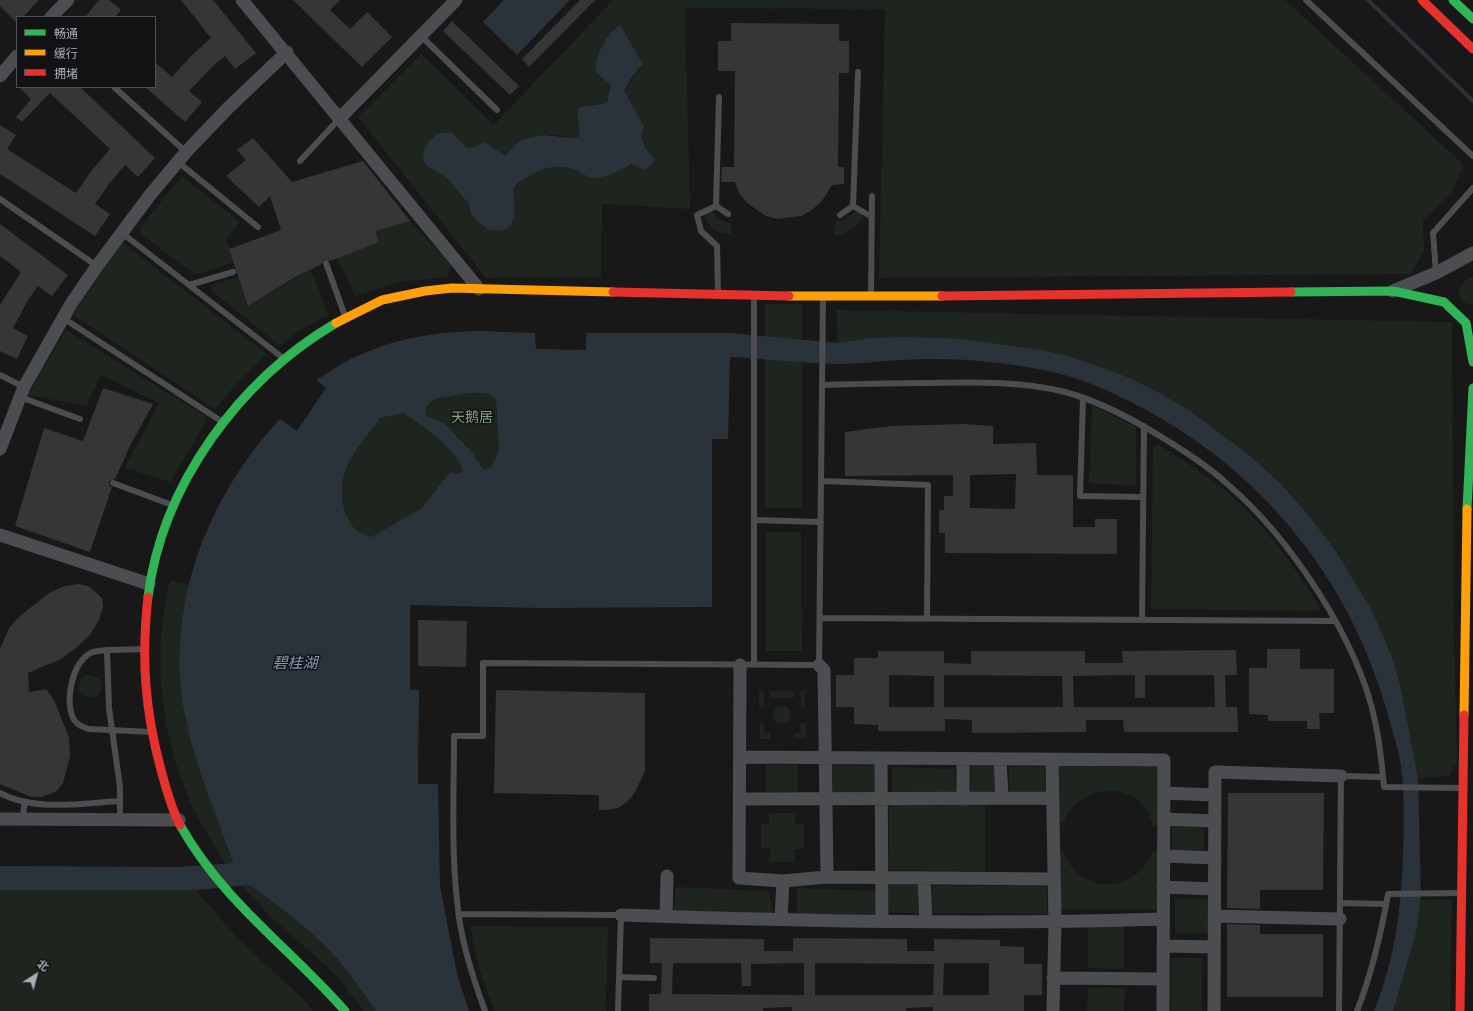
<!DOCTYPE html>
<meta charset="utf-8">
<style>
body{margin:0}
#map{position:relative;width:1473px;height:1011px;overflow:hidden;background:#181818;font-family:Barlow,"Noto Sans SC",sans-serif}
canvas{display:block}
.legend{position:absolute;left:16px;top:16px;width:140px;height:72px;box-sizing:border-box;background:#121214;border:1px solid #4e5156;margin:0;padding:5px 7px;list-style:none;font-size:12px;color:#a9afb9}
.legend li{display:flex;align-items:center;gap:8px;height:20px}
.legend b{width:20px;border:1px solid #4e5156}
.north{position:absolute;left:16px;top:955px;width:40px;height:40px;-webkit-text-stroke:3px #121214;paint-order:stroke;rotate:36deg;font-size:11px;font-weight:700;line-height:16px;text-align:center;color:#a9afb9}
.north::after{content:'';display:block;margin:auto;width:14px;height:18px;background:#a9afb9;clip-path:polygon(50% 0,100% 100%,50% 72%,0 100%)}
</style>
<div id="map">
<canvas width="1473" height="1011"></canvas>
<ul class="legend">
<li><b style="height:5px;background:#30b455"></b>畅通</li>
<li><b style="height:5px;background:#ff9f0a"></b>缓行</li>
<li><b style="height:5px;background:#e5322d"></b>拥堵</li>
</ul>
<div class="north">北</div>
</div>
<script>
const ctx = document.querySelector('canvas').getContext('2d');
ctx.lineJoin = 'round';
function fillPath(path, color) { ctx.fillStyle = color; ctx.fill(path, 'evenodd'); }
function stroke(path, color, width, dash) { ctx.strokeStyle = color; ctx.lineWidth = width; ctx.lineCap = dash ? 'butt' : 'round'; ctx.setLineDash(dash || []); ctx.stroke(path); }
function write(font, color, halo, rows, align = 'center') {
  ctx.font = font + ' Barlow,"Noto Sans SC",sans-serif'; ctx.lineWidth = 3; ctx.setLineDash([]); ctx.textBaseline = 'middle'; ctx.strokeStyle = halo; ctx.fillStyle = color; for (const [text, x, y, turn = 0] of rows) {
    ctx.save(); ctx.translate(x, y); ctx.rotate((+turn || 0) * Math.PI / 180); ctx.textAlign = isNaN(turn) ? turn : align; if (halo) ctx.strokeText(text, 0, 0); ctx.fillText(text, 0, 0); ctx.restore();
  }
}
const green = new Path2D(`
 M613,0h672l179,165 -13,29 -28,26 1,31 -13,23 -532,4 6,-269 -200,-1 5,201 -88,-5 -1,73 -115,1 -128,-161 63,-63 73,71zM620,26l23,38 -19,27 9,18 12,39 9,10 -2,6 -7,6 -14,-6c-11,7 -23,13 -37,14 -8,0 -17,-9 -25,-10 -20,-5 -43,7 -56,20l2,23 -26,19 -18,-16 -2,-10 -23,-27 5,-45 16,16c13,-2 27,1 38,8 14,-16 33,-24 54,-21 9,2 13,3 22,1l-4,-28c10,-3 20,-3 30,-6l4,-17 -15,-12c3,-17 7,-39 24,-47z
 M182,176l58,46 -14,17 8,23 -34,12 -7,-1 -51,-38 -2,-4 2,-6z
 M709,209l12,11 10,3v11c-14,-1 -21,-4 -26,-17z
 M855,212l7,1 1,4c-8,12 -15,17 -29,18l1,-14h7z
 M410,221l38,40 3,6 -4,10 -48,5 -44,14 -18,-38 41,-14 -2,-13z
 M123,243l144,111 -30,29 -22,26 -142,-94 29,-44z
 M311,269l17,46 -34,19 -14,12 -68,-55 -1,-6 28,-8 9,29z
 M1470,278h3v27c-18,-2 -18,-20 -3,-27z
 M765,304h37v204h-37z
 M836,310l616,12 2,308 3,132 -8,14 -31,2 -17,-89 -66,-139 -30,-39 -26,-29 -31,-28 -59,-44 -30,-18 -29,-14 -62,-22 -198,-18 -32,5z
 M66,330l142,88 -38,64 -45,-14 34,-65 -58,-28 -15,31 -58,-11z
 M469,393h18l9,8 3,50 -8,17 -8,1 -12,-18 -27,-28 -19,-8v-8l9,-8z
 M1092,405l44,22v59l-47,-3z
 M404,413c23,17 47,31 59,57l-5,4 -8,-2 -28,36 -51,29c-4,-2 -8,-3 -12,-5 -19,-15 -21,-48 -11,-68 8,-16 22,-31 32,-46z
 M1159,445c34,21 68,43 95,73 25,27 46,58 66,89l-2,4 -167,-2 2,-162z
 M766,532h35l1,119h-36z
 M170,580l20,5 -8,40 -2,33 5,61 21,69 27,75 -8,1c-14,-24 -30,-49 -40,-75 -26,-67 -32,-140 -15,-209z
 M88,675l11,3 3,8 -4,11h-12l-8,-7 3,-12z
 M759,691h5v17h-5z
 M770,691h24v7h-24z
 M800,691h5v17h-4z
 M773 715a9 9 0 1 1 18 0a9 9 0 1 1-18 0Z
 M760,723h4v10h6v6h-10z
 M800,723h6v15h-12v-5h7z
 M766,765h32v27h-32z
 M832,765l45,1v28h-45z
 M971,765l24,1 1,28 -26,-2z
 M1056,766l104,1v59h-7c-10,-47 -72,-46 -90,-3l-7,-1z
 M892,767l63,2 1,27 -64,-1z
 M1009,767h35l2,27 -37,-2z
 M889,803h96v68l-96,-1z
 M769,813h26v11h9v25h-10v13h-24v-14h-9v-24h8z
 M1172,826l32,1v24l-32,-1z
 M1056,851h7c17,45 73,44 90,0h7v59l-104,-1z
 M889,883l31,2v29l-31,-2z
 M250,885c29,22 59,43 83,69 16,18 29,37 43,57h-12l-28,-36 -66,-59 -28,-30z
 M932,886h115v28l-116,-1z
 M676,887l93,4 4,25 -100,-3z
 M797,888l81,3 -1,25 -80,-1z
 M0,890h196l41,48 65,60 11,13h-313z
 M1175,898l35,1v34h-35z
 M1421,900h31l-2,111h-57l22,-74z
 M470,926l138,1 -2,84h-112l-16,-46z
 M1088,927h36v42l-36,-1z
 M1171,958h31v53h-31z
 M1088,988h37l-1,23h-37z`);
const water = new Path2D(`
 M504,0h66l-53,55 -34,-33z
 M620,25l23,39 -11,13 -8,14 20,36 -3,8 4,13 9,10 -2,6 -7,6 -14,-6c-11,7 -23,13 -37,14 -8,0 -17,-9 -25,-10 -20,-5 -43,7 -56,20l2,23 -4,15 -11,5 -11,-1 -11,-8 -7,-8 -2,-10 -23,-27 -19,-11 -4,-6 2,-13 11,-13 15,-2 16,16 9,-1 9,-5 20,14 15,-16 23,-5 29,3 8,-2 -3,-28c10,-3 20,-2 30,-6l4,-17 -15,-12c-3,-14 11,-41 24,-48z
 M479,331l56,2 1,16 50,1v-17h143l109,10 32,-5 36,-1 56,2 79,11 27,6 35,12 27,10 28,14 31,18 59,44 31,28 26,29 30,39 37,61 20,46 9,32 17,89 3,122 -6,37 -22,74h-19c21,-53 27,-98 29,-155 1,-31 2,-65 -3,-96 -3,-16 -9,-33 -13,-49 -34,-120 -110,-222 -217,-287 -34,-21 -73,-41 -113,-51 -52,-12 -105,-16 -157,-13 -21,1 -42,4 -63,4 -35,-1 -71,-5 -107,-7l-2,82h-16v168l-171,1 -131,-3v85h9l-1,94h20l2,102 17,88 12,37h-93c-14,-20 -27,-39 -43,-57 -24,-26 -54,-47 -83,-69l-54,5h-196v-24l179,1 54,-4c-16,-47 -37,-94 -47,-143 -23,-109 20,-222 94,-301l17,12 29,-43 -10,-8c12,-7 24,-16 37,-22 42,-20 81,-26 126,-27zM469,393h18l9,7 3,51 -8,17 -8,1 -12,-18 -27,-28 -19,-8 1,-8 8,-8zM404,413c23,17 47,31 59,57l-5,4 -8,-2 -28,36 -51,29c-4,-2 -8,-3 -12,-5 -19,-14 -21,-48 -11,-68 8,-16 22,-31 32,-46z`);
const stream = new Path2D(`
 M1368,0l105,101`);
const building = new Path2D(`
 M0,0h39l-16,17h-6v6l-17,-17z
 M99,0h10l12,10 -6,7h-30z
 M181,0h32l43,53 -21,16 -10,-13 -14,12 -22,23 13,11 -17,20 -40,-35h10v-25l17,15 19,-21 20,-18z
 M293,0h47l-10,10 20,19 17,-17 25,25 -30,30z
 M580,0h15l-66,67 -7,-8z
 M452,21l67,65 -9,9 -67,-64z
 M731,23l108,1v17h10v32h-10l-1,94h6v17l-12,1 -10,16 -10,9 -11,6 -24,3 -11,-3 -19,-13 -8,-10 -4,-11h-14l1,-15h12l1,-96h-17v-30h13z
 M19,87h61l75,71 -17,19 -13,-12 -16,19 -14,20 15,10 -15,22 -95,-62v-49l16,10 -9,14 69,44 16,-23 18,-21 -60,-56 -28,29 -6,-5 15,-18z
 M253,138l39,44 71,-21 47,60 -34,10 2,12 -48,18 -6,-2 -2,5 -25,12 -49,30 -19,-57 52,-19 -11,-34 -11,11 -33,-31 20,-16 -9,-10z
 M0,224l68,51 -16,21 -14,-10 -10,14 -15,28 15,8 -11,23 -17,-8v-46l21,-33 -21,-16z
 M103,388l50,16 -22,40 -16,35 -6,2v5l3,1 -22,65 -75,-26 29,-98 39,13z
 M964,424l29,2v18l43,-1 1,32h36v52h22v-8h22v35l-172,-1v-20h-6v-23h5v-14h9v-21l-108,1v-44l46,-6zM1016,474l-1,35 -45,-1v-33z
 M79,584l11,3 12,11 1,9 -4,13 -9,15 -13,12 -16,12 -33,14 1,19 17,-3 8,11 15,37 1,19 -7,27 -6,8 -16,6h-10l-31,-13v-135l9,-21 11,-12 29,-23 16,-7z
 M418,620l49,1 -1,46 -48,-1z
 M1267,649h33v20h34v44h-15l1,16h-13v-8h-39v-6l-19,-1v-46h18z
 M1236,650l1,25h-12l1,32h11l1,25h-114l-1,-12h-37v12l-114,1v-13l-27,-1v12h-67v-6l-24,-1v-17h-18v-32h18v-17h24v-7h66v12l27,1v-13h114v12h38l-1,-12zM889,675l45,1v31h-45zM944,675l118,1 1,31h-119zM1135,675v23h10v-23h69l1,32h-141l-1,-31z
 M496,690l149,3v78l-11,23 -7,8 -9,6 -11,2h-8v-15l-105,-2z
 M1228,793h96l-1,97h-63v19l-33,-1z
 M1227,924l33,1v9h63v63h-96z
 M650,938l114,1v12h29v-13l114,1v12h27v-12l66,1v6l24,1v17h18v31h-18v16h-91v-4l-27,1v3h-114v-4l-29,1v3h-114v-17h12l1,-31h-12zM673,963h68l1,23h9v-22l53,-1v32l-132,-1zM815,963l119,1 -1,31h-118zM944,963h45v32h-46z`);
const lane = new Path2D(`
 M1306,0l167,156
 M421,36l76,74
 M114,87l72,65
 M300,161l40,-43
 M178,162l80,65
 M0,199l97,67
 M716,206l3,-109
 M853,206l5,-134
 M840,215l13,-9 19,11
 M122,233l161,125
 M326,263l19,53
 M1436,273l-3,-40 40,-45
 M189,285l44,-13
 M718,293l-1,-47 -16,-15 -4,-16 19,-9 12,8
 M871,295l1,-99
 M63,318l158,103
 M0,375l24,12
 M823,385c35,-1 70,-2 106,-2 46,-1 91,-2 136,9 37,10 71,29 103,49 19,12 40,25 57,41 64,54 133,157 150,239 5,22 7,44 9,66l78,1
 M20,397l60,22
 M1083,398l-3,98 63,1
 M822,481l106,4 -1,133
 M113,483l59,22
 M754,520l67,2
 M820,618l515,3
 M1142,620l2,-194
 M143,649c-13,1 -39,0 -50,3 -21,7 -30,53 -18,69 4,5 8,6 14,8l62,3
 M107,651l2,57 11,79v33
 M754,665v-368
 M0,793c35,19 82,10 120,8
 M22,819l3,-17
 M1340,903l46,1
 M459,914l162,1 -3,96
 M619,977l35,1
 M485,1011c-13,-36 -25,-73 -28,-111 -6,-54 -3,-110 -3,-164h29v-73l336,2 4,-367
 M1339,1011l2,-235 42,1
 M1357,1011c15,-38 24,-77 31,-117l72,-1`);
const street = new Path2D(`
 M242,0l237,289
 M51,17l17,-17
 M0,76l17,-20
 M340,118l116,-118
 M1393,291l43,-18 37,-20
 M0,449l24,-62 47,-83 26,-38 53,-71 36,-43 42,-44 59,-56
 M0,535l149,49
 M740,665l-1,213 44,3 44,-4 226,2
 M819,665l5,5 3,207
 M740,757l424,3 -1,251
 M881,758l1,163
 M963,759v40
 M1000,759l2,39
 M1052,759l3,164 -2,88
 M1164,793l51,2
 M741,799l311,-1
 M0,819l179,1
 M1164,819l51,2
 M1164,856l51,2
 M924,878l2,43
 M1163,887l51,2
 M621,915c181,6 362,10 542,4
 M666,916l1,-40
 M1215,916l125,3
 M781,919l2,-38
 M1164,946l49,1
 M1053,978l110,1
 M1214,1011l1,-239 126,4`);
const fast = new Path2D(`
 M1453,0l20,19
 M1291,292l102,-1 51,11 22,21 7,39
 M1467,509l6,-121
 M148,597c14,-112 91,-217 188,-274
 M180,825c44,78 108,121 165,186`);
const slow = new Path2D(`
 M789,296h153
 M336,323l46,-23 43,-9 27,-3 161,4
 M1464,715l3,-206`);
const jam = new Path2D(`
 M1422,0l51,49
 M613,292l176,4
 M942,296l349,-4
 M148,597c-7,61 -3,114 13,173 5,18 10,38 19,55
 M1460,1011l4,-296`);
const parkNames = [
 ["天鹅居",472,417]
];
const waterNames = [
 ["碧桂湖",295,663]
];
fillPath(green, '#1e251f');
fillPath(water, '#2b333a');
stroke(stream, '#2b333a', 4);
fillPath(building, '#363637');
stroke(lane, '#4c4d51', 6);
stroke(street, '#4c4d51', 13);
stroke(fast, '#30b455', 9);
stroke(slow, '#ff9f0a', 9);
stroke(jam, '#e5322d', 9);
write('14px', '#81a382', '#121214', parkNames);
write('italic 15px', '#819db3', '#121214', waterNames);
</script>
